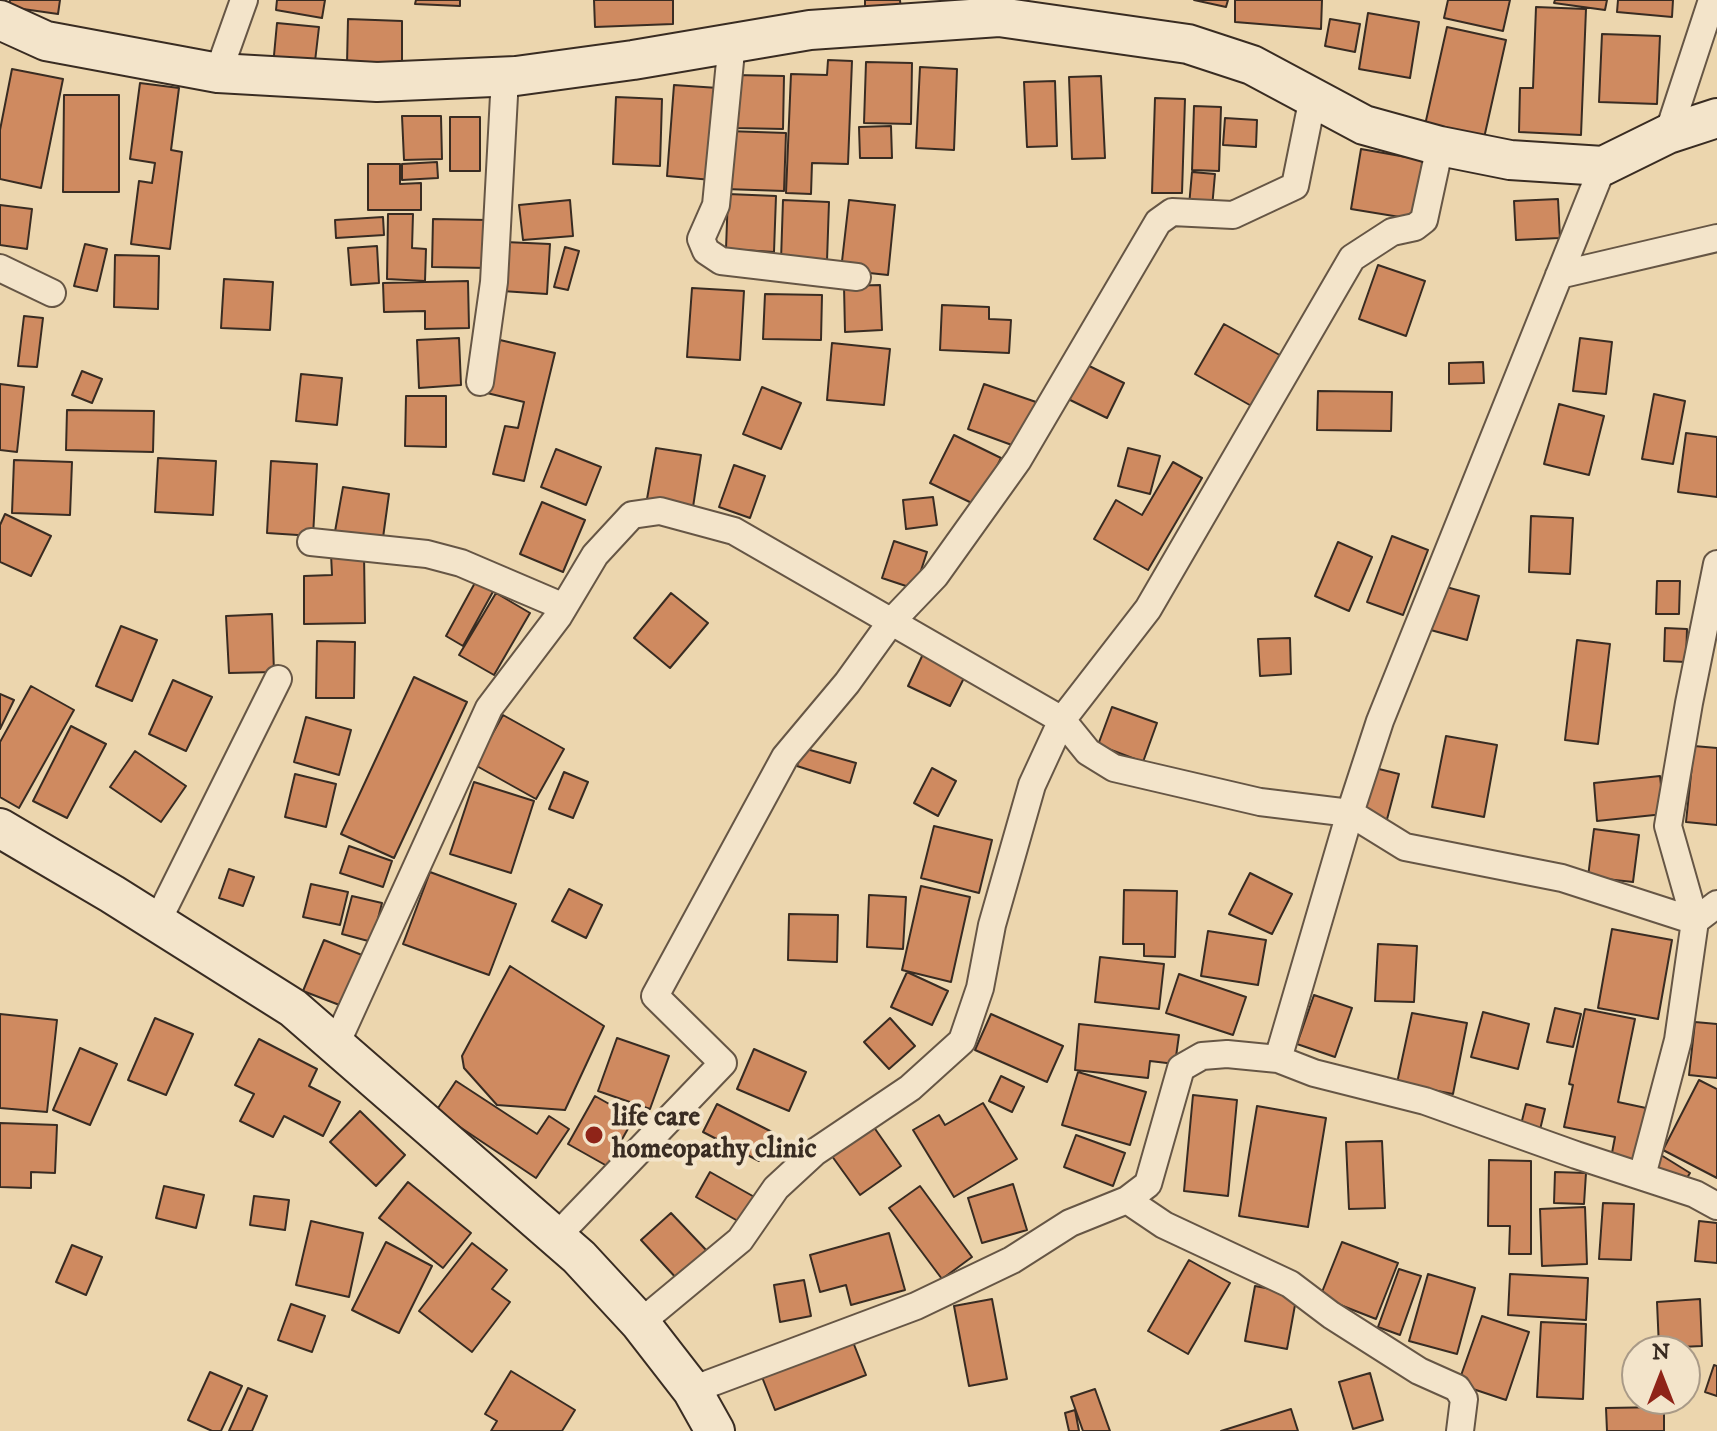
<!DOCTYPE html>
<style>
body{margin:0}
#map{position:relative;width:1717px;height:1431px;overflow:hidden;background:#ecd6ae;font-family:"IM FELL DW Pica",serif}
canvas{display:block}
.north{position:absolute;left:1621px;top:1335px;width:80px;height:80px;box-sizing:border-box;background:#f3e4ca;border:2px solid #a99a87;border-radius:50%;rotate:0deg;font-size:22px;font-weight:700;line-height:32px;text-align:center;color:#392c22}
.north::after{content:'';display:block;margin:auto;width:28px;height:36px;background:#8f2418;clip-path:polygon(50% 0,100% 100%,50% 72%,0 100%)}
</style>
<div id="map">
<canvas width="1717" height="1431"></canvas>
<div class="north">N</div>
</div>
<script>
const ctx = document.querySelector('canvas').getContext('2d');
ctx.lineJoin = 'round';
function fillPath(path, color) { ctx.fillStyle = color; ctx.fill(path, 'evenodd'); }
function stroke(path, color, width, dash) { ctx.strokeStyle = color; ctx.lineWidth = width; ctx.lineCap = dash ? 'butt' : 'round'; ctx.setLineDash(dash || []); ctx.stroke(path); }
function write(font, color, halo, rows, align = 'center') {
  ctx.font = font + ' "IM FELL DW Pica",serif'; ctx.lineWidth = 8; ctx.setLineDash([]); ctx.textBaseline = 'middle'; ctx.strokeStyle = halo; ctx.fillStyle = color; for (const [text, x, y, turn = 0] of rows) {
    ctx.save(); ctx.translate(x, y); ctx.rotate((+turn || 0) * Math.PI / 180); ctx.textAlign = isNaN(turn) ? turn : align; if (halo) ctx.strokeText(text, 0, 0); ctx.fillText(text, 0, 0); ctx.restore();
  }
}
const building = new Path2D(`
 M10,0h50l-2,14 -49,-7z
 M277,0h48l-3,18 -46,-8z
 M416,0h44v6l-45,-2z
 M594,0h79v24l-78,3z
 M865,0h35l1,11h-36z
 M1194,0h34l-2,7z
 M1235,0h87l-1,29 -86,-7z
 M1448,0h62l-7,31 -59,-13z
 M1555,0h52l-2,10 -51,-7z
 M1618,0h55l-1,17 -55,-5z
 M1536,7l50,2 -5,126 -62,-3 1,-44h13z
 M1368,13l51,9 -9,56 -51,-9z
 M348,19l54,2v44l-55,-1z
 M1330,19l30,5 -5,28 -30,-6z
 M277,23l42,4 -5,43 -41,-4z
 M1447,27l59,13 -22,98 -59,-13z
 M1602,34l58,2 -3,68 -58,-2z
 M828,60l24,1 -4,103 -36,-1 -1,31 -25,-1 5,-119 36,1z
 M866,62l46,1 -1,61 -47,-1z
 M920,67l37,2 -3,81 -38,-2z
 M12,69l51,10 -22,109 -41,-9v-49z
 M735,75l49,1 -1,53 -49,-1z
 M1101,76l4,82 -33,1 -3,-82z
 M1055,81l2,65 -30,1 -3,-65z
 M140,83l39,5 -8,62 11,2 -12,97 -39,-5 8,-63 13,2 3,-20 -25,-4z
 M674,85l44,3 -6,92 -45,-4z
 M64,95h55v97h-56z
 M616,97l46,2 -2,67 -47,-2z
 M1155,98l30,1 -3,94h-30z
 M1194,106l27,1 -2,64 -27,-1z
 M402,116h39l1,43 -38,1z
 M450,117h30v54h-30z
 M1225,118l32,2 -1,27 -33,-2z
 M891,126l1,32h-32l-1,-31z
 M727,131l59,2 -2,58 -59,-2z
 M1361,149l62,11 -11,59 -61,-10z
 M437,162l1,16 -36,2v-16z
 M368,164h32v20l21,-1v27h-53z
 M1192,172l23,2 -3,34 -23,-2z
 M728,194l48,2 -2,56 -48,-3z
 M1558,199l2,39 -44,2 -2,-39z
 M570,200l3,36 -50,4 -4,-35z
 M783,200l46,2 -2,59 -46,-1z
 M849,200l46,5 -7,70 -47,-5z
 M0,205l32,4 -5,40 -27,-4z
 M388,214h25l-1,34 14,1 -1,32 -38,-2z
 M383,217l1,18 -48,3 -1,-18z
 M433,219l55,1v48l-56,-1z
 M505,242l45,2 -3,50 -45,-3z
 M85,244l22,5 -10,42 -23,-5z
 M377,246l2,37 -28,2 -3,-37z
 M565,247l14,4 -11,39 -14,-3z
 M115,255l44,1 -1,53 -44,-2z
 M1378,265l47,16 -19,55 -47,-17z
 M224,279l49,3 -3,48 -49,-2z
 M468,281l1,47 -44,1v-18l-41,1 -1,-29z
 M880,285l2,45 -37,2 -1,-46z
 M692,288l52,3 -4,69 -53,-3z
 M765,294l57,1 -1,45 -58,-1z
 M942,305l47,2v12l22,1 -2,33 -69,-3z
 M24,316l19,2 -6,49 -19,-1z
 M1224,324l61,34 -30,50 -60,-34z
 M459,338l2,47 -42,3 -2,-48z
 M1580,338l32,4 -6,52 -33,-3z
 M500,340l55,13 -31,128 -31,-7 12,-48 13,2 6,-26 -37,-9z
 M832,343l58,6 -6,56 -57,-5z
 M1081,362l43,21 -17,35 -43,-21z
 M1483,362l1,21 -35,1v-21z
 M82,371l20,8 -10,24 -20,-8z
 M301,374l41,4 -5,47 -41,-4z
 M0,384l24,3 -7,65 -17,-2z
 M984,384l52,18 -16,46 -52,-19z
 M762,387l39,16 -20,46 -38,-15z
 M1318,391l74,1 -1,39 -74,-1z
 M1654,394l31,7 -12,63 -31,-5z
 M406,396h40v51l-41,-1z
 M1559,404l45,12 -15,59 -45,-11z
 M67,410l87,1 -1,41 -87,-2z
 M1686,433l31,4v60l-39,-5z
 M954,435l47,23 -23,48 -48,-23z
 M656,448l45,7 -8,52 -46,-8z
 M1128,448l32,8 -10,38 -32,-8z
 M556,449l45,18 -15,38 -45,-18z
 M158,458l58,3 -3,54 -58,-3z
 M14,460l58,2 -2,53 -58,-2z
 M271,461l46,3 -4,72 -46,-3z
 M1173,462l29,16 -54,92 -54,-31 22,-39 26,15z
 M734,465l31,11 -15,42 -31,-11z
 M343,487l46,7 -7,51 -48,-8z
 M933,497l4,28 -31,4 -3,-29z
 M542,502l43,18 -22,52 -43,-18z
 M5,514l46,22 -20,40 -31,-14v-37z
 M1531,516l42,2 -3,56 -41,-2z
 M1392,536l36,14 -25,65 -36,-13z
 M894,541l33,11 -12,37 -33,-11z
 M1338,542l34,15 -23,54 -34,-15z
 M364,553l1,70 -61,1v-48l28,-1 -1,-21z
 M477,579l18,9 -32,58 -17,-10z
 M1657,581h23l-1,33h-23z
 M1439,585l40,11 -12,44 -40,-11z
 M496,593l34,20 -36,62 -35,-20z
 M671,593l37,30 -38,45 -36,-30z
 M272,614l2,58 -45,1 -3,-57z
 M121,626l36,14 -25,61 -36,-15z
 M1665,628l22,1 -1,33 -22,-1z
 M1290,638l1,36 -31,2 -2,-37z
 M1577,640l33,4 -12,100 -33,-4z
 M317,641l38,1 -1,56h-38z
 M924,652l43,20 -17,34 -42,-20z
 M414,677l53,25 -73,156 -53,-24z
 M173,680l39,17 -26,54 -37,-17z
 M31,686l43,24 -55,98 -19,-11v-55z
 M0,694l14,6 -14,29z
 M1112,707l45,16 -14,39 -45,-17z
 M503,715l61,34 -28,50 -61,-34z
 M306,717l45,13 -12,45 -45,-13z
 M71,726l35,18 -39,74 -34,-17z
 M1446,736l51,9 -13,72 -52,-10z
 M1694,746l23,2v77l-31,-3z
 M803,748l53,15 -6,20 -53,-17z
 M135,751l51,35 -25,36 -51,-35z
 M932,768l24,13 -18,35 -24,-13z
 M1375,768l24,6 -13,49 -24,-6z
 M564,772l24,10 -15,36 -24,-9z
 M295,774l41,10 -10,43 -41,-10z
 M1660,776l4,38 -67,7 -3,-38z
 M474,782l60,19 -23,72 -61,-19z
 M934,826l58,14 -13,53 -58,-15z
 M1594,829l45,6 -6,47 -45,-5z
 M349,846l43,15 -9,26 -43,-14z
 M229,869l25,8 -11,29 -24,-8z
 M430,872l86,32 -27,71 -86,-31z
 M1250,873l42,21 -20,40 -43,-20z
 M311,884l37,8 -8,33 -37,-8z
 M921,886l49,11 -19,85 -49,-12z
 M569,889l33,16 -16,33 -34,-17z
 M1124,890l53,1 -2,66 -31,-1v-12h-21z
 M869,895l37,2 -3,52 -36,-2z
 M352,896l30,7 -10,39 -30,-8z
 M789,914l49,1 -1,47 -49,-2z
 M1612,929l60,11 -14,79 -60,-11z
 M1208,931l58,9 -8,45 -57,-9z
 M324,940l38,15 -20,51 -39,-15z
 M1378,944l39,2 -3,56 -39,-1z
 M1100,957l64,7 -5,45 -64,-7z
 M510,966l94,60 -39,84 -68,-5 -33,-37 -2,-12z
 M907,972l41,19 -16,34 -41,-18z
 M1179,974l67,23 -13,38 -67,-22z
 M1314,995l38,13 -17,49 -38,-13z
 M1555,1008l26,6 -8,33 -26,-5z
 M1585,1009l50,10 -17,83 28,6 -12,55 -23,-5 4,-21 -51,-10 9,-42 -4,-1z
 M1483,1012l46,12 -11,45 -47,-12z
 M1412,1013l55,10 -14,71 -56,-11z
 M0,1014l57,6 -10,92 -47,-4z
 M991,1014l72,32 -16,36 -72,-32z
 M155,1018l38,16 -27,61 -38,-15z
 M890,1018l25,28 -26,23 -25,-27z
 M1695,1022l22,2v54l-28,-3z
 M1079,1024l100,11 -4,29 -25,-3 -2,17 -73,-8z
 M617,1038l52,18 -19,53 -52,-18z
 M259,1039l58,30 -8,17 31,16 -17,34 -39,-20 -11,21 -33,-16 14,-27 -19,-9z
 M80,1048l37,16 -27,61 -37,-15z
 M754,1049l52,23 -17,39 -52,-22z
 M1078,1072l68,20 -16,53 -68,-20z
 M1001,1076l23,11 -12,25 -23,-11z
 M1699,1080l18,9v89l-54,-28z
 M456,1081l81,53 12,-18 20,13 -33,49 -100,-67z
 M1193,1095l44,5 -9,96 -44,-5z
 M595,1096l39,22 -27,48 -39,-22z
 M983,1103l34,56 -63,38 -41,-67 26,-15 6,10z
 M717,1104l57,29 -15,28 -56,-29z
 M1526,1104l19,5 -7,29 -19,-5z
 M1257,1106l69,12 -18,109 -69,-11z
 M360,1111l45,44 -29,31 -46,-44z
 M0,1123l57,2 -2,48 -24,-1v16l-31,-1z
 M871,1123l30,43 -41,29 -31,-43z
 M1076,1135l49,18 -12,33 -49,-19z
 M1382,1141l3,67 -36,1 -3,-67z
 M1661,1155l29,18 -8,13 -29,-17z
 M1489,1160l42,1v93h-22l1,-28h-22z
 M710,1172l48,27 -15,25 -47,-27z
 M1555,1172l31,1 -2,31 -30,-1z
 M408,1182l63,51 -28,35 -64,-50z
 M1013,1184l14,46 -45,13 -14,-45z
 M164,1186l40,9 -8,33 -40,-10z
 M920,1186l52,71 -30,22 -53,-71z
 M254,1196l35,4 -4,30 -35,-5z
 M1603,1203l31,1 -3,56 -32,-1z
 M1585,1207l2,57 -45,2 -2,-57z
 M671,1213l37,39 -30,28 -37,-40z
 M311,1221l52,12 -14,64 -53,-12z
 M1699,1221l18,2v40l-22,-2z
 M889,1233l16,57 -54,15 -5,-20 -26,7 -10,-37z
 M386,1242l46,24 -33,67 -47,-23z
 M1342,1242l56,21 -22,56 -56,-22z
 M472,1243l35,27 -15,19 18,13 -38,50 -53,-41z
 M72,1245l30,12 -16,38 -30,-13z
 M1189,1260l41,23 -42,71 -40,-23z
 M1399,1269l22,7 -21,59 -22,-8z
 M1428,1274l47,14 -18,66 -48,-13z
 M1510,1274l78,4 -2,42 -78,-5z
 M804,1280l7,36 -31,6 -6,-37z
 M1255,1286l42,8 -10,55 -42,-8z
 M992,1299l15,80 -38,7 -15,-80z
 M1700,1299l2,47 -43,2 -2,-46z
 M291,1304l34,12 -13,36 -34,-12z
 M1482,1316l47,16 -23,68 -48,-16z
 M1541,1322l45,2 -3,75 -46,-2z
 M853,1342l13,33 -91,35 -13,-33z
 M1714,1365l3,1v30l-12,-4z
 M511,1371l64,39 -13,21h-71l6,-10 -12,-7z
 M210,1372l32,14 -21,45h-9l-24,-11z
 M1370,1373l13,47 -30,9 -14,-47z
 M248,1388l19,8 -15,35h-23z
 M1095,1389l15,42h-27l-12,-34z
 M1664,1407v24h-57l-1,-23z
 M1291,1409l7,22h-77z
 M1075,1410l4,21h-10l-4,-18z`);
const street = new Path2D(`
 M732,41l-16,164 -15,34 5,12 15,10 136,16
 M218,73l26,-73
 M1668,134l44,-134
 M0,268l52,25
 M1559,275l158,-37
 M480,382l14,-100 11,-205
 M311,542l116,12 34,9 103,44
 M157,922l121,-243
 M336,1044l153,-336 69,-91 37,-62 37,-40 28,-4 74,20 328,189 26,32 26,16 146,34 90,11 55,34 157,31 133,43 22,-17
 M1278,1059l72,-246 30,-92 223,-555
 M1642,1176l36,-136 17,-119 -27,-95 21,-123 28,-139
 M1127,1200l37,25 126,59 41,31 88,56 38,17 7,11 -4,32
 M556,1237l167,-174 -68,-67 130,-239 62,-74 44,-61 44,-46 83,-116 140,-238 14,-10 61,3 62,-29 18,-89
 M640,1323l100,-83 36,-52 39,-36 95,-64 52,-47 18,-53 12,-63 40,-140 30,-65 86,-111 204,-351 40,-26 23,-5 9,-7 16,-74
 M692,1390l224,-84 96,-46 58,-37 57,-23 21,-16 33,-116 21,-12 25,-2 51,5 36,14 111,28 151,54 119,39 22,12`);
const secondary = new Path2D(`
 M0,20l46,21 172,32 159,9 139,-6 117,-16 177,-30 189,-13 189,27 64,21 112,60 76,21 70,14 93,6 65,-32 49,-16
 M0,828l112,66 181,114 286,249 61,66 52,67 23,41`);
const markers = [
 [594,1135,10,"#8f2418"]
];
const poiNames = [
 ["life care",612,1119],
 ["homeopathy clinic",612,1151]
];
fillPath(building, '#cf8a60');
stroke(building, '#392c22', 2);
stroke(street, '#665645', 30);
stroke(secondary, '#392c22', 42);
stroke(street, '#f3e4ca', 26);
stroke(secondary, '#f3e4ca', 38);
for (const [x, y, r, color] of markers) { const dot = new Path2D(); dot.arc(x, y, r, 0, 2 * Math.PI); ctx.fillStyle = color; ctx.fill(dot); stroke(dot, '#f3e4ca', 3); }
write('bold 28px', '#392c22', '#f3e4ca', poiNames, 'left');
</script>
